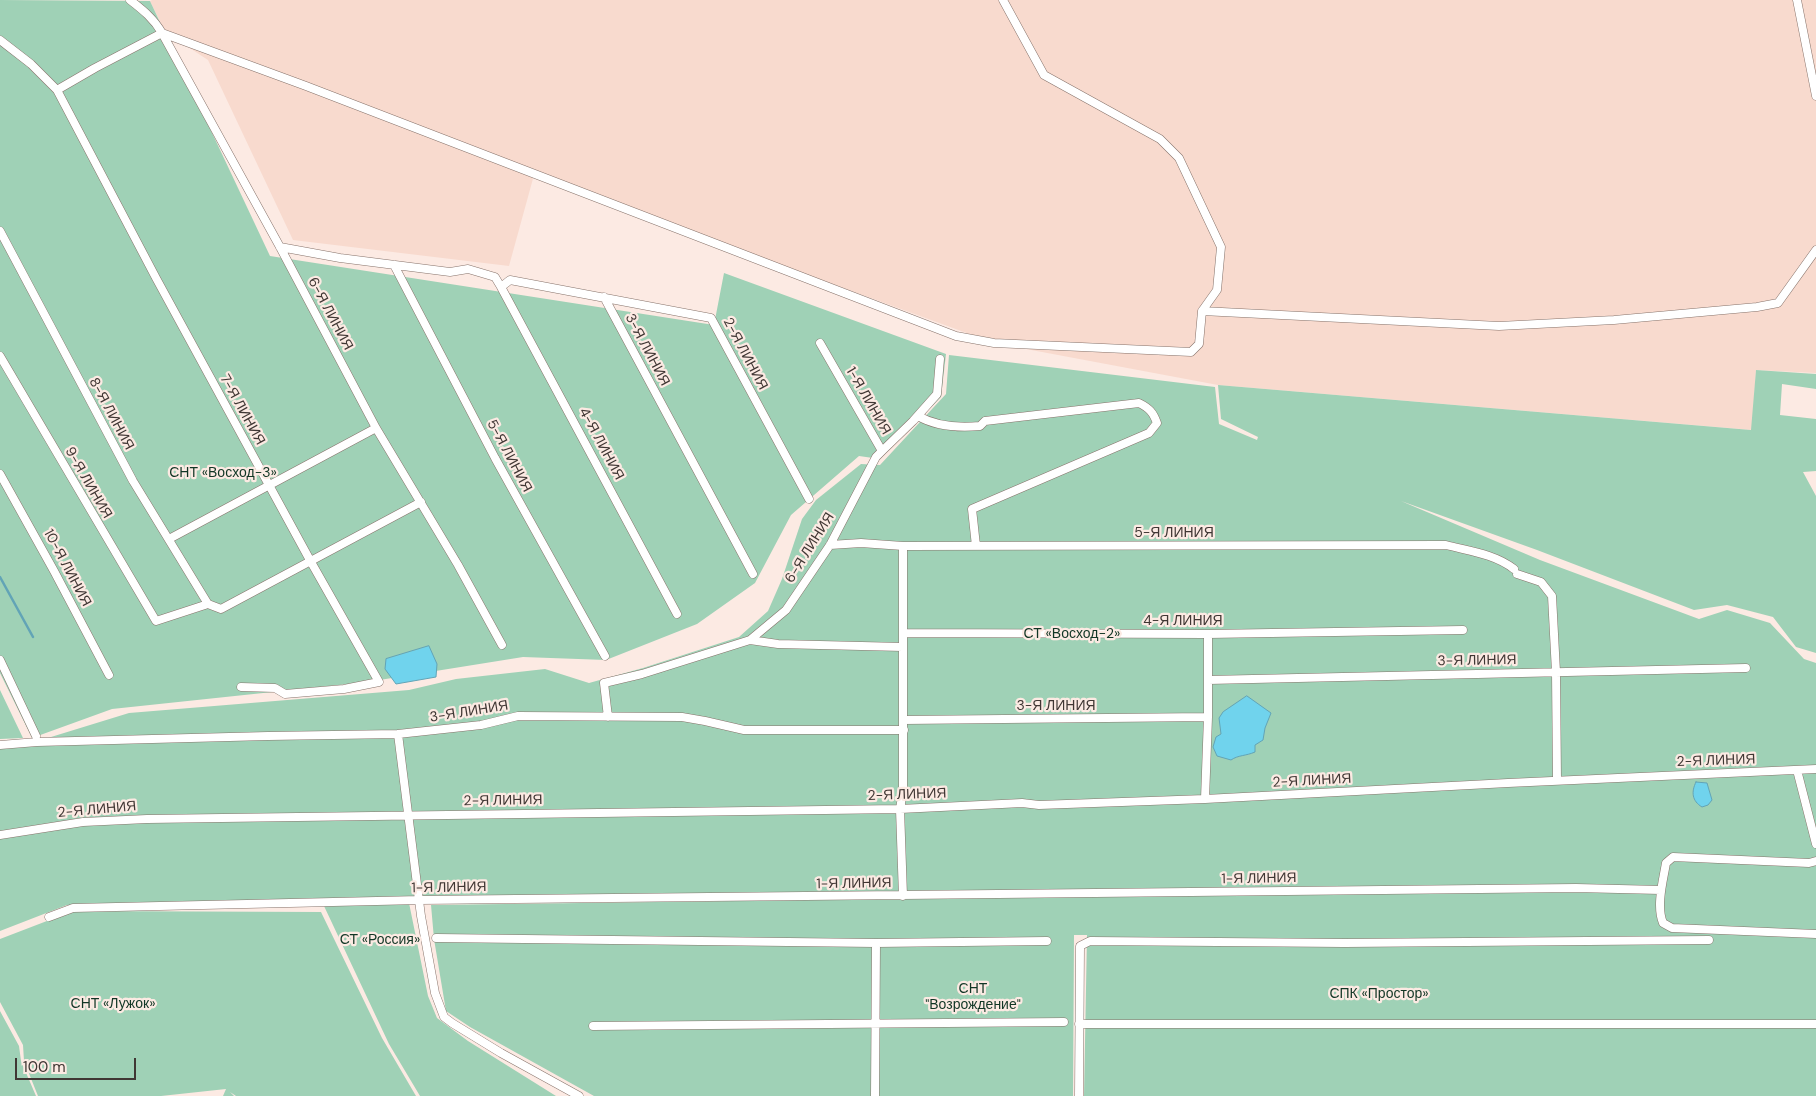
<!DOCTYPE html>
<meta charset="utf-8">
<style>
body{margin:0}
#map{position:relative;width:1816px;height:1096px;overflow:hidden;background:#fceae3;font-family:"DM Sans",sans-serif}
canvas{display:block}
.scale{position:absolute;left:15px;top:1058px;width:121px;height:22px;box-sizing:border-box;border:2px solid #403734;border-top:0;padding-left:6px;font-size:15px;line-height:18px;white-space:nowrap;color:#403734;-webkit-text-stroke:4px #fceae3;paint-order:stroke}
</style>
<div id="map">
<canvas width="1816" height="1096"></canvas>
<div class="scale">100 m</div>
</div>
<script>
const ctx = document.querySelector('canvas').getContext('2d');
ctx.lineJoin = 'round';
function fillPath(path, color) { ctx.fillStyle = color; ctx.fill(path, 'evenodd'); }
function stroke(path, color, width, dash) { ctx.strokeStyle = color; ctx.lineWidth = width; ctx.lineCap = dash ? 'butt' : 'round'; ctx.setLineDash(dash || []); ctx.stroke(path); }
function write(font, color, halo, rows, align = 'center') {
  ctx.font = font + ' "DM Sans",sans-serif'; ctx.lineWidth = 4.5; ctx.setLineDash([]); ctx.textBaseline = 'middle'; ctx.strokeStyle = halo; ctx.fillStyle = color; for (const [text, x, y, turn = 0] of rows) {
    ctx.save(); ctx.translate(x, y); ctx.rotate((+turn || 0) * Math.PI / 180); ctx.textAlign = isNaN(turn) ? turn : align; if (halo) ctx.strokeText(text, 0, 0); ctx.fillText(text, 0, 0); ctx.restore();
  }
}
const built = new Path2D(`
 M152,0h1664v373l-60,-3 -4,60 -534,-45 -224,-42 -460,-168 -25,91 -216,-26 -85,-180 -43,-28 -15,-31z`);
const green = new Path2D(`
 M0,0l150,1 120,255 444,69 10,-52 222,81 -5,43 -61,62 -21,-3 -68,59 -36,68 -58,41 -91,36 -83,-3 -156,25 -255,27 -80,29 -32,-65z
 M949,355l266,32 4,37 38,16 1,-3 -37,-18 -3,-34 533,45 5,-60 60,4v15l-34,-5 -2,31 36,4v52l-13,1 13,24v157l-20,-6 -23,-30 -46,-12 -33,5 -157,-60 -136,-49 139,59 159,59 28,-9 43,13 34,36 12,4v433h-732l3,-161h-13l-1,161h-479l-124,-69 -24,-16 -12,-72 -3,-34 1051,-14v-6l-1415,20 -67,26v-190h38l91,-28 280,-23 47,-11 89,-10 44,14 54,-15 96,-31 29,-26 14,-32 20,-60 14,-19 45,-36 19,1 66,-71z
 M0,690l23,48 -23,1z
 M409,903l19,93 9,22 31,23 88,55h-136l-31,-52 -65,-138z
 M73,911l248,1 61,126 34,58h-180l-6,-4 4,4h-11l3,-7 -65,7h-123l-14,-35 -1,-16 -23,-43v-63z
 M0,1011l19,35 2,15 15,35h-36z`);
const water = new Path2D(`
 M429,646l8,18 -1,13 -40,7 -11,-15 1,-10z
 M1247,696l24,17 -6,15 -2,12 -8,5v7c-9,4 -17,3 -24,8l-14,-4 -4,-9 3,-10 5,-3 -2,-16 4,-6z
 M1696,782l11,1 5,17 -4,5 -6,2c-10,-6 -11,-15 -6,-25z`);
const stream = new Path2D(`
 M0,577l33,60`);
const minor = new Path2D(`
 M130,0c13,10 24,19 32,33l118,214 96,181 82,137 44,80
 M1797,0l19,96
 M0,40l31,24 26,26 99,188 155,284 68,120 -35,7 -59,5 -10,-6 -34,-1
 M57,90l38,-22 67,-35 144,53 650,250 38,7 197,9 8,-8 3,-33 15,-21 4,-43 -42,-89 -19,-19 -116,-64 -41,-75
 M0,231l133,250 75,123
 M280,247l60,11 110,14 18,-3 27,8 6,10 9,-7 201,38 98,181
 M394,265l101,193 110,198
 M501,287l176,327
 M604,297l149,277
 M1202,311l297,15 115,-6 143,-13 21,-4 38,-53
 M820,343l62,108 31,-30 24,-27 3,-35
 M0,356l156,265 52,-17 13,5 200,-107
 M918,416c19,11 40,12 62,10l5,-5 154,-18c10,5 14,9 18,20l-8,10 -177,76 4,37
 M0,474l54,97 55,104
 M169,539l207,-111
 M830,545l31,-2 42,3 543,-1c23,6 49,9 68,24
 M1517,574l24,8 11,14 4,76 1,108
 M903,633l305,1 255,-4
 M750,640l36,-30 44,-65 46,-88 6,-6
 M0,660l36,76
 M1208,680l538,-12
 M608,717l-4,-34 38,-9 108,-34 28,4 125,3
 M903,720l305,-3
 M398,734l23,182 14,77 9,24 8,6 49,30 78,43
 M0,745l37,-3 231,-6 130,-2 83,-9 37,-9 164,1 23,4 39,9h160
 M1797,770l19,74
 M1205,799l3,-82v-83
 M0,835l83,-13 64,-3 753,-10 122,-6 17,2 166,-6 303,-16 308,-14
 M1816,861l-7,2 -136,-6 -7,6c-3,18 -10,43 -3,60l9,5 144,6
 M903,896l-3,-87 3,-18v-245
 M49,917l24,-9 347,-8 1156,-12 85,2
 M436,938l440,5 171,-2
 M1079,1024h737
 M593,1026l471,-4
 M875,1096l1,-153
 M1079,1096l1,-150 10,-5 255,2 364,-3`);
const streetNames = [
 ["6-Я ЛИНИЯ",330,314,62],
 ["3-Я ЛИНИЯ",647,350,62],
 ["2-Я ЛИНИЯ",745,354,62],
 ["1-Я ЛИНИЯ",868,401,60],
 ["7-Я ЛИНИЯ",242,410,61],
 ["8-Я ЛИНИЯ",111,414,62],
 ["4-Я ЛИНИЯ",601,444,62],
 ["5-Я ЛИНИЯ",509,456,62],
 ["9-Я ЛИНИЯ",88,483,60],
 ["5-Я ЛИНИЯ",1174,533],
 ["6-Я ЛИНИЯ",810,548,-58],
 ["10-Я ЛИНИЯ",67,568,62],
 ["4-Я ЛИНИЯ",1183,621],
 ["3-Я ЛИНИЯ",1477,661,-1],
 ["3-Я ЛИНИЯ",1056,706],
 ["3-Я ЛИНИЯ",469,712,-9],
 ["2-Я ЛИНИЯ",1716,761,-2],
 ["2-Я ЛИНИЯ",1312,781,-3],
 ["2-Я ЛИНИЯ",907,795,-2],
 ["2-Я ЛИНИЯ",503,801,-1],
 ["2-Я ЛИНИЯ",97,810,-5],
 ["1-Я ЛИНИЯ",1259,879,-1],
 ["1-Я ЛИНИЯ",854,884,-1],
 ["1-Я ЛИНИЯ",449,888,-1]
];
const parkNames = [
 ["СНТ «Восход-3»",223,473],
 ["СТ «Восход-2»",1072,634],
 ["СТ «Россия»",380,940],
 ["СНТ",973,989],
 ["\"Возрождение\"",973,1005],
 ["СПК «Простор»",1379,994],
 ["СНТ «Лужок»",113,1004]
];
fillPath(built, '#f8dace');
fillPath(green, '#9fd1b6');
fillPath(water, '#70d3ed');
stroke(water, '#62a4b6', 1);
stroke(stream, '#62a4b6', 2.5);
stroke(minor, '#87736b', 9);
stroke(minor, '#fff', 8);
write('14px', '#403734', '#fceae3', streetNames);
write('14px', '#113625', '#fceae3', parkNames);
</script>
